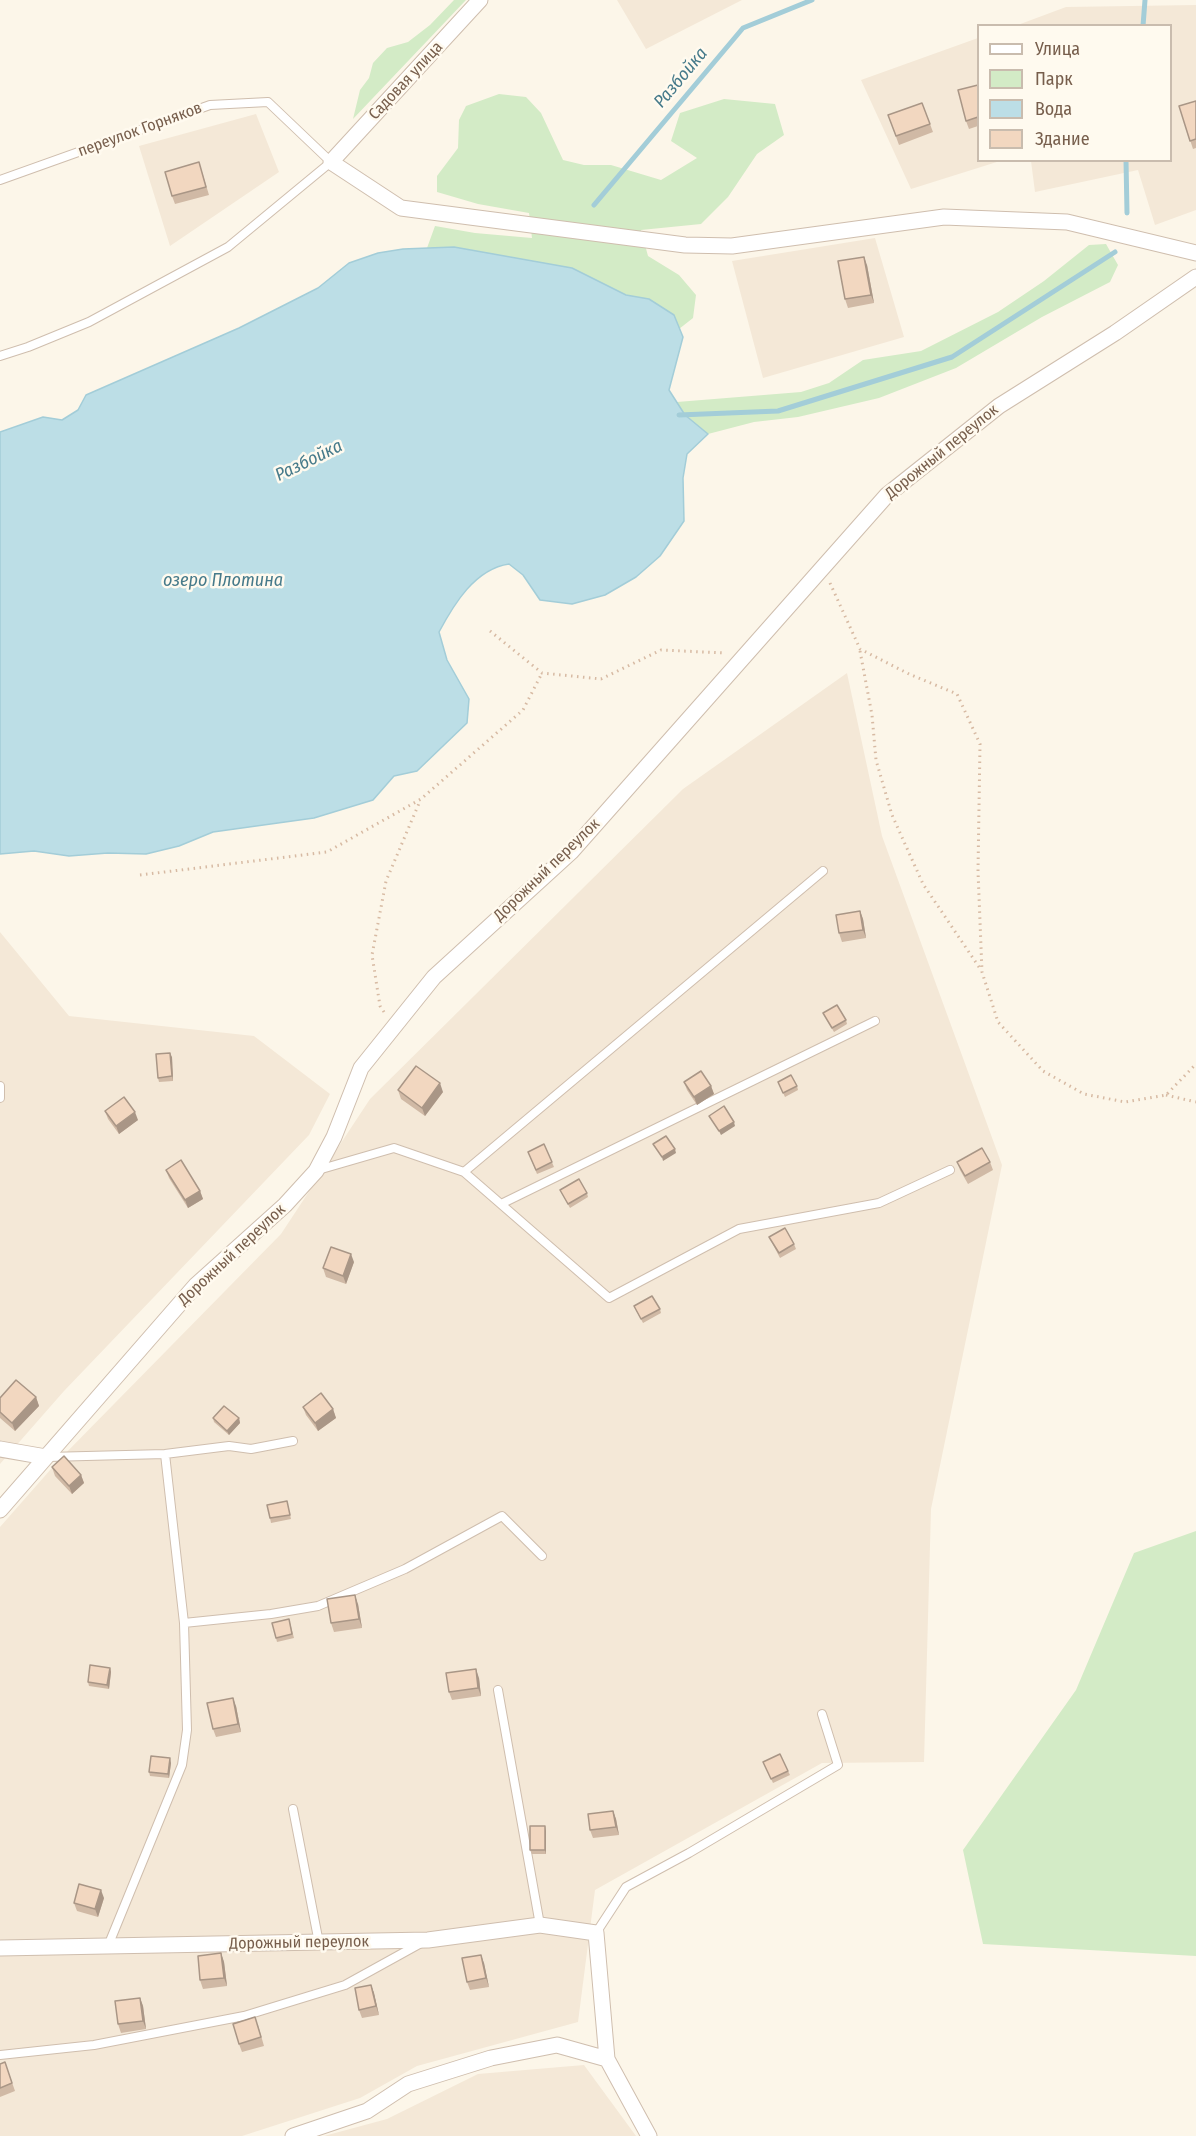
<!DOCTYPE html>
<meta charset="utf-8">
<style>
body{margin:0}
#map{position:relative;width:1196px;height:2136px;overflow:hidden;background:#fcf6e9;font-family:"Fira Sans Condensed",sans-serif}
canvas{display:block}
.legend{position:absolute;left:977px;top:24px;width:195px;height:138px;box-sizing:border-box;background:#fffaef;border:2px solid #c9bcae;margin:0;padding:8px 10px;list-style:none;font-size:18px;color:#775e4c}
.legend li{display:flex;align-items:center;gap:12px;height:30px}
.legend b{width:30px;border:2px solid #c9bcae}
</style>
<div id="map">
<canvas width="1196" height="2136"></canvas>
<ul class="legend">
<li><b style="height:8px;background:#fff"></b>Улица</li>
<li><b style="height:16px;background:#d3ebc6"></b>Парк</li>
<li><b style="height:16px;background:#bcdee6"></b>Вода</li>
<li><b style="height:16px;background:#f2d7c0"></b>Здание</li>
</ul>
</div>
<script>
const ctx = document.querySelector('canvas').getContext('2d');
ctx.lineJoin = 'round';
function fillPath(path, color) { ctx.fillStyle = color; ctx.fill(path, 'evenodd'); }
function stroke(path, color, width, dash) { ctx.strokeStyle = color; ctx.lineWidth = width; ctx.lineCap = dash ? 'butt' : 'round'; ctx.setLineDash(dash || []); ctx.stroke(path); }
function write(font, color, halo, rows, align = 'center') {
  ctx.font = font + ' "Fira Sans Condensed",sans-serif'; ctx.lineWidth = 5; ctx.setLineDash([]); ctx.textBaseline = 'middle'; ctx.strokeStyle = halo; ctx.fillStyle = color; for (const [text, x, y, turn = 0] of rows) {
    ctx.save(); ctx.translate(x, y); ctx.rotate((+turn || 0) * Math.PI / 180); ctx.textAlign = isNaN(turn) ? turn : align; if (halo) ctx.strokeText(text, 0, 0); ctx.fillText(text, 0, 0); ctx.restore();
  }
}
const residential = new Path2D(`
 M617,0h125l-96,49z
 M1196,5v205l-41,15 -17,-55 -103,22 -4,-31 139,-1v-134h-155l51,-19z
 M978,38v122l22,1 -89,28 -50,-109z
 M256,114l23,58 -109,74 -31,-100z
 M875,238l29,99 -141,41 -31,-117z
 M847,673l35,163 120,329 -71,344 -7,253 -102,1 -227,127 -17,132 -161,44 -57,32 -118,38h-242v-609l58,-66 223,-227 89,-135 313,-310z
 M0,932l69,84 185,20 76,58 -21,41 -245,256 -64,73z
 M584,2065l52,71h-312l63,-17 91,-45z`);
const green = new Path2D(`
 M454,0h12l-113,119 7,-29 9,-12 4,-15 14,-15 21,-6 22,-17z
 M499,94l27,3 15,16 22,47 21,5h27l50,15 36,-22 -26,-17 9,-28 44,-14 51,5 9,31 -27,19 -29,43 -27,27 -60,6 7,26 31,19 17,20 -3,23 -14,11 -5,-14 -25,-16 -23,-4 -54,-27 -118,-21 -27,1 8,-22 40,7 57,5 -3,-25 -51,-9 -41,-12v-16l21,-28 1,-28 7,-14z
 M1106,244l12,21 -8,17 -68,35 -86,51 -77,30 -81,19 -44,5 -46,12 -23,-19 -8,-13 124,-10 28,-9 34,-23 58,-9 77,-39 46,-31 45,-36z
 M1196,1531v425l-213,-12 -20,-94 113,-160 58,-137z`);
const water = new Path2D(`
 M454,247l118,21 54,27 23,4 25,16 9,22 -14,53 16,25 23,19 -21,20 -4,24 1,43 -24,35 -24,21 -31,18 -33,9 -32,-4 -17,-25 -14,-11c-34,5 -55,40 -70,68l8,28 22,39 -2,24 -50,48 -23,5 -21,24 -59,18 -101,14 -34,14 -33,8 -38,-1 -39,3 -35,-5 -34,3v-422l43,-15 19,3 16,-10 8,-15 153,-67 79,-40 31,-25 29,-10 25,-4z`);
const stream = new Path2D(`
 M1143,26l2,-26
 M1126,160l1,53
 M594,205l149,-177 69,-28
 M679,415l99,-4 174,-54 163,-105`);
const path = new Path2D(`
 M830,583l30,66 49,25 48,20 23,50 -2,127 4,101 16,50 45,49 41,23 41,8 41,-7 30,-31
 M490,631l52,42 59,6 60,-29 64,3
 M860,651l12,64 4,45 16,55 31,69 58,86
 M140,875l187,-23 94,-53 102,-89 19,-37
 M384,1012l-4,-6 -8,-51 14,-74 34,-80
 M1166,1095l30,7`);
const service = new Path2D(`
 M0,180l210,-75 58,-3 63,60 -103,85 -139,75 -61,25 -28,9
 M0,1086v12
 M318,1170l76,-22 70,24 359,-301
 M464,1172l145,126 130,-69 140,-26 71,-33
 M501,1204l374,-183
 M47,1457l118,-3 64,-8 22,3 42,-8
 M184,1623l87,-9 47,-8 87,-37 97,-53 40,40
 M498,1690l42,235
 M293,1809l26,134
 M596,1933l30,-46 63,-34 149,-88 -16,-51
 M108,1946l74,-181 5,-35 -3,-107 -19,-169
 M0,2055l94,-10 150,-29 101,-31 76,-42`);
const minor = new Path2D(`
 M480,0l-149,162 70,46 284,37 47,1 212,-29 123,5 129,31
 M0,1449l46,8
 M0,1510l196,-225 89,-80 31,-34 18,-34 27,-69 73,-91 137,-125 316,-357 112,-89 116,-73 81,-56
 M0,1948l428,-8 112,-15 56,8 11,126 42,77
 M293,2136l74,-25 41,-27 83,-26 66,-13 50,14`);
const wall = new Path2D(`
 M978,85v41l-9,3 -3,-8z
 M1196,101v47l-3,1 -14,-43z
 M922,103l11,29 -34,13 -11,-30z
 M199,162l10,33 -34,9 -3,-8z
 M867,265l7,38 -26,5 -3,-9z
 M860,911l3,8 3,19 -24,4 -3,-9z
 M823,1013l23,7 1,4 -13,8z
 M172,1057l1,24 -14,1 -1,-4z
 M684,1082l27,4 3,8 -17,11 -10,-15z
 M778,1082l19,4 1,4 -13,7z
 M398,1090l45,2 -18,24 -24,-17z
 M105,1111l33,9 -19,14 -11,-15z
 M544,1144l10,23 -17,7 -9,-22z
 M957,1162h33l3,8 -25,14 -8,-14z
 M166,1170l34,21 3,8 -15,9 -19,-30z
 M560,1190l27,3 1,4 -18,11z
 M769,1237l25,7 2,5 -16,9z
 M354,1262l-8,22 -20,-7 -3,-9z
 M634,1306l26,3 1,4 -18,10z
 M36,1397l3,9 -24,25 -15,-13v-20z
 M303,1407l30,2 3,9 -18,13 -12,-16z
 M213,1418h26l1,5 -11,12 -15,-13z
 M52,1467l29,8 3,8 -12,11 -17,-18z
 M287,1501l4,18 -20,4 -1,-5z
 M358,1604l4,24 -28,4 -3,-9z
 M289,1619l5,19 -17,4 -1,-4z
 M110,1668l1,4 -2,17 -20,-3 -1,-4z
 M479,1678l2,18 -29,4 -3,-8z
 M236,1706l5,26 -25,5 -3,-8z
 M763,1762l25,9 2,4 -17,8z
 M171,1763l-2,15 -19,-2 -1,-4z
 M613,1811l3,8 3,16 -26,3 -3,-8z
 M546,1831v23h-14l-2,-4z
 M104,1898l-6,19 -21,-6 -3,-8z
 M221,1953l3,9 3,24 -24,3 -3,-9z
 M484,1963l5,24 -19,3 -3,-8z
 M371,1985l3,8 5,22 -17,3 -3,-8z
 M140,1998l3,8 3,23 -25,4 -3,-9z
 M258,2025l6,21 -22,6 -3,-8z
 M5,2062l10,29 -15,6v-33z`);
const shadedWall = new Path2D(`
 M864,257l3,8 7,38 -3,-8z
 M860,911l3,8 3,19 -3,-8z
 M170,1053l2,4 1,24 -1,-5z
 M440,1083l3,9 -18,24 -3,-8z
 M711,1086l3,8 -17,11 -3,-8z
 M135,1112l3,8 -19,14 -3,-8z
 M734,1122l1,4 -14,9 -2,-4z
 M675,1149l1,4 -13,8 -1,-4z
 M200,1191l3,8 -15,9 -3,-8z
 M351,1254l3,8 -8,22 -3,-8z
 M36,1397l3,9 -24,25 -3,-8z
 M333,1409l3,9 -18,13 -3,-8z
 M239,1418l1,5 -11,12 -2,-4z
 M81,1475l3,8 -12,11 -3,-8z
 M355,1595l3,9 4,24 -3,-9z
 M110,1668l1,4 -2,17 -2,-4z
 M476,1669l3,9 2,18 -3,-8z
 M233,1698l3,8 5,26 -3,-8z
 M170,1758l1,5 -2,15 -1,-4z
 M613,1811l3,8 3,16 -3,-8z
 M545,1826l1,5v23l-1,-4z
 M101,1890l3,8 -6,19 -3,-8z
 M221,1953l3,9 3,24 -3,-8z
 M481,1955l3,8 5,24 -3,-9z
 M371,1985l3,8 5,22 -3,-9z
 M140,1998l3,8 3,23 -3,-8z`);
const building = new Path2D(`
 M978,85v32l-12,4 -8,-31z
 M1196,101v38l-6,2 -11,-35z
 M922,103l8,21 -34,12 -8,-21z
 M199,162l7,25 -34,9 -7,-24z
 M864,257l7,38 -26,4 -7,-38z
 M860,911l3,19 -24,3 -3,-18z
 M837,1005l9,15 -14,8 -9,-15z
 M170,1053l2,23 -14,2 -2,-24z
 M416,1066l24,17 -18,25 -24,-18z
 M701,1071l10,15 -17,11 -10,-15z
 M791,1075l6,11 -14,7 -5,-11z
 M124,1097l11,15 -19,14 -11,-15z
 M724,1106l10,16 -15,9 -10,-15z
 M666,1136l9,13 -13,8 -9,-13z
 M544,1144l8,18 -16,8 -8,-18z
 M982,1148l8,14 -25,14 -8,-14z
 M181,1160l19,31 -15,9 -19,-30z
 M579,1179l8,14 -19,11 -8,-14z
 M785,1228l9,16 -15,9 -10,-16z
 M331,1247l20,7 -8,22 -20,-8z
 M652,1296l8,13 -19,10 -7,-13z
 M16,1380l20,17 -24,26 -12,-11v-14z
 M321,1393l12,16 -18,14 -12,-16z
 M224,1406l15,12 -12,13 -14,-13z
 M64,1456l17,19 -12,11 -17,-19z
 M287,1501l3,14 -20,3 -3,-13z
 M355,1595l4,24 -28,4 -4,-24z
 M289,1619l3,15 -16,4 -4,-15z
 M90,1665l20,3 -3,17 -19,-3z
 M476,1669l2,19 -29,4 -3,-19z
 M233,1698l5,26 -25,5 -6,-26z
 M780,1754l8,17 -17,8 -8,-17z
 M151,1756l19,2 -2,16 -19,-2z
 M613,1811l3,16 -26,3 -2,-16z
 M530,1826h15v24h-15z
 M79,1884l22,6 -6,19 -21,-6z
 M221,1953l3,25 -24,2 -2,-24z
 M481,1955l5,23 -19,4 -5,-24z
 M371,1985l5,21 -17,4 -4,-22z
 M140,1998l3,23 -25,3 -3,-23z
 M255,2017l6,20 -22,7 -6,-20z
 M5,2062l7,21 -12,5v-24z`);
const streetNames = [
 ["Садовая улица",406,81,-47],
 ["переулок Горняков",140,130,-20],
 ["Дорожный переулок",942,452,-39],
 ["Дорожный переулок",547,870,-44],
 ["Дорожный переулок",232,1255,-43],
 ["Дорожный переулок",299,1943,-1]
];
const waterNames = [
 ["Разбойка",681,78,-50],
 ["Разбойка",309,461,-26],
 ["озеро Плотина",223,581]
];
fillPath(residential, '#f4e8d7');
fillPath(green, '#d3ebc6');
fillPath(water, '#bcdee6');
stroke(water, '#a3cdd8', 1.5);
stroke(stream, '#a3cdd8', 5);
stroke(service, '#cfbeae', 10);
stroke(minor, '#cfbeae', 17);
stroke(path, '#d7baa3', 3, [1.5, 4.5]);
stroke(service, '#fff', 8);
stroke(minor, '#fff', 15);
fillPath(wall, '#d0b9a5');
fillPath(shadedWall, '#a99686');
fillPath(building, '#f2d7c0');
stroke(building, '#a99686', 1.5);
write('16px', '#775e4c', '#fffaef', streetNames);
write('italic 18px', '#467a8a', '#fffaef', waterNames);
</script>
